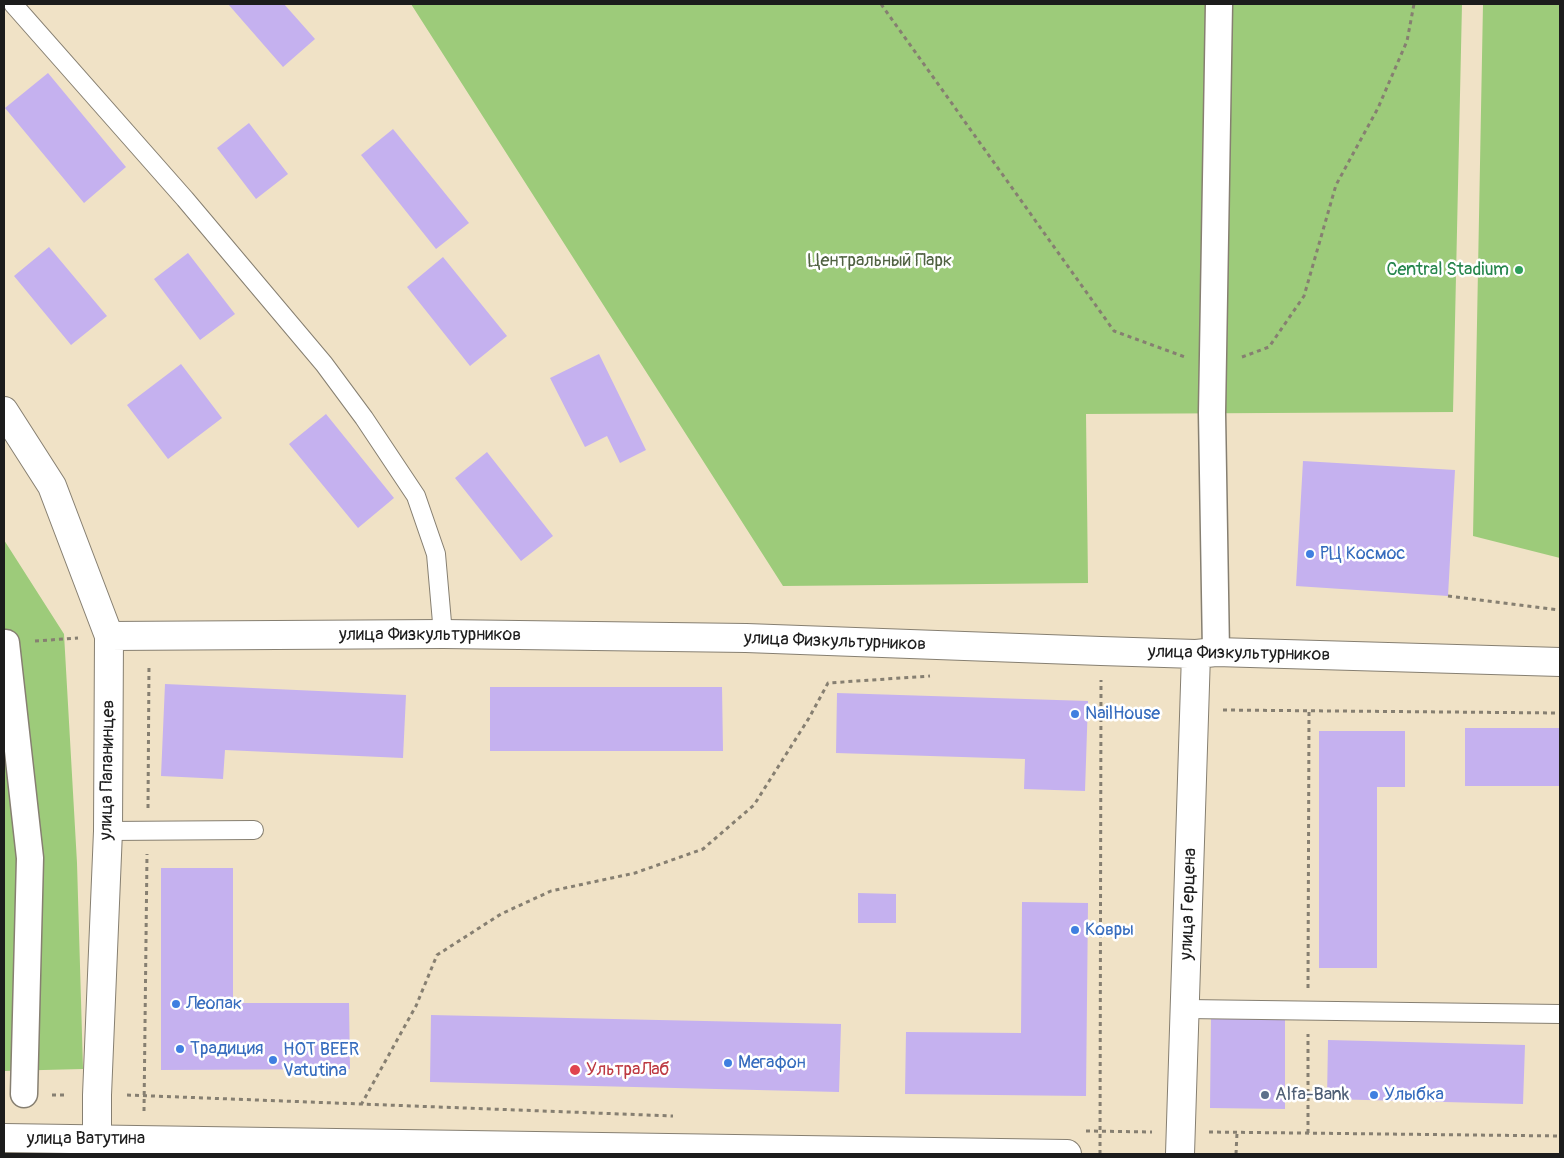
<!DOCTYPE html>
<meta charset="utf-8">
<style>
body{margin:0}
#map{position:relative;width:1564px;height:1158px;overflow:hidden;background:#f0e2c6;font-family:Pangolin,sans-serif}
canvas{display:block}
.frame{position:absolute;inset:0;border:5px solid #1c1c1c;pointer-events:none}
</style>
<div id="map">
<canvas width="1564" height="1158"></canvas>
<div class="frame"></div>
</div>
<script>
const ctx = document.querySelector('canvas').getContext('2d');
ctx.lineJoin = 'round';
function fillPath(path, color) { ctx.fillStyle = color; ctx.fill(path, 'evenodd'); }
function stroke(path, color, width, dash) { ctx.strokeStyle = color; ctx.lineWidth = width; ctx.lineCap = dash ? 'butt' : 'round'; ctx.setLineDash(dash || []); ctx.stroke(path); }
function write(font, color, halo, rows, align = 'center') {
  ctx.font = font + ' Pangolin,sans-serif'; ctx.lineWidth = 5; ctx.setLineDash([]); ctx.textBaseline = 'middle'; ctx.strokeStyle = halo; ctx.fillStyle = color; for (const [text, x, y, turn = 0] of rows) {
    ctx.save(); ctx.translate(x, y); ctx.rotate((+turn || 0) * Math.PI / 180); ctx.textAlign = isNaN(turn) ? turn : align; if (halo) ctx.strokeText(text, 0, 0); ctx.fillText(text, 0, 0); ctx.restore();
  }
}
const green = new Path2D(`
 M411,4h1051l-9,408 -367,2 2,169 -305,3z
 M1483,4h77v554l-87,-22z
 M4,540l60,94 13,229 6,206 -79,2z`);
const building = new Path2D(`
 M228,4h56l31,35 -32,28z
 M48,73l78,94 -42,36 -79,-95z
 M249,123l39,51 -32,25 -39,-51z
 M393,129l76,94 -33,26 -75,-94z
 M49,247l58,69 -36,29 -57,-69z
 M188,253l47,61 -35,26 -46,-61z
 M443,257l64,79 -37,30 -63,-79z
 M599,354l47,96 -26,13 -13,-27 -22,11 -35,-69z
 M181,364l41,54 -54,41 -41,-54z
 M326,414l68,84 -36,30 -69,-84z
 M487,452l66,84 -32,25 -66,-83z
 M1303,461l152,9 -7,126 -152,-10z
 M165,684l241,11 -3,63 -178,-8 -2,29 -62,-3z
 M490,687h232l1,64h-233z
 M837,693l251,8 -3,90 -61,-2 1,-30 -189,-6z
 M1465,728h95v58h-95z
 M1319,731h86v56h-28v181h-58z
 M161,868h72v141l8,1v-7h108l1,66 -189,1z
 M858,893l38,1v29h-38z
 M1022,902l66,1 -2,193 -181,-2 1,-62 115,1z
 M431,1015l410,9 -2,68 -409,-10z
 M1211,1015l74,1v93l-75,-1z
 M1328,1040l197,5 -2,59 -196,-5z`);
const path = new Path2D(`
 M881,4l233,327 71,26
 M1242,357l27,-10 35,-51 32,-111 42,-77 29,-67 7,-37
 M1448,596l112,14
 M35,641l43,-3
 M1223,710l337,3
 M148,808l1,-144
 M1308,988l1,-277
 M52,1095h16
 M127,1095l546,21
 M361,1105l55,-99 21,-51 64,-41 50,-23 84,-18 68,-24 51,-44 55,-87 19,-35 102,-7
 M144,1111l3,-257
 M1086,1131l66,1
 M1209,1132l351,4
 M1308,1133v-99
 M1100,1154l1,-474
 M1236,1154l1,-21`);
const service = new Path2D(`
 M13,4l172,195 139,165 40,54 52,78 20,58 7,80
 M108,831l146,-1
 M1187,1009l373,5`);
const pedestrian = new Path2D(`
 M6,643l24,215 -6,236
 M1216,652l-4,-239 7,-409`);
const minor = new Path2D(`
 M4,411l48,75 57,150 -1,195 -11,264v59
 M109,636l334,-2 303,4 355,13 95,3 20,-2 344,10
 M1180,1154l16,-500`);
const tertiary = new Path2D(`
 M4,1138l1063,16`);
const markers = [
 [1519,270,5,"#2e9e5b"],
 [1310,554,5,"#3f7fe0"],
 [1075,714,5,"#3f7fe0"],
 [1075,930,5,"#3f7fe0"],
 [176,1004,5,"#3f7fe0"],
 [180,1049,5,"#3f7fe0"],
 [273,1060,5,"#3f7fe0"],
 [728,1063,5,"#3f7fe0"],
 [575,1070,6,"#e0444e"],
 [1265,1095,5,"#5c6f8a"],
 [1374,1095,5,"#3f7fe0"]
];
const parkNames = [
 ["Центральный Парк",880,261]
];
const leisureNames = [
 ["Central Stadium",1509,270]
];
const shopNames = [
 ["РЦ Космос",1320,554],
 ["NailHouse",1085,714],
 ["Ковры",1085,930],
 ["Леопак",186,1004],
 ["Традиция",190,1049],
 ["HOT BEER",283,1050],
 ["Vatutina",283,1071],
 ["Мегафон",738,1063],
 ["Улыбка",1384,1095]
];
const streetNames = [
 ["улица Физкультурников",430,635],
 ["улица Физкультурников",835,642,2],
 ["улица Физкультурников",1239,654,1],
 ["улица Папанинцев",108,770,-89],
 ["улица Герцена",1189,904,-88],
 ["улица Ватутина",86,1139]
];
const healthNames = [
 ["УльтраЛаб",586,1070]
];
const serviceNames = [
 ["Alfa-Bank",1275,1095]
];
fillPath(green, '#9dcb7a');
fillPath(building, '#c5b1ef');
stroke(service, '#867f71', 20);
stroke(pedestrian, '#867f71', 29);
stroke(minor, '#867f71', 30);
stroke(tertiary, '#867f71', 30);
stroke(path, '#867f71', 3, [4, 4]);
stroke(service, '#fff', 18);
stroke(pedestrian, '#fff', 26);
stroke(minor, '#fff', 28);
stroke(tertiary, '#fff', 28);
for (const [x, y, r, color] of markers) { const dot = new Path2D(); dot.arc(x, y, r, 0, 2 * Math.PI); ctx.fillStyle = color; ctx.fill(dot); stroke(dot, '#fff', 2); }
write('18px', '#506242', '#fff', parkNames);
write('18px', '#27864d', '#fff', leisureNames, 'right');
write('18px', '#366cbe', '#fff', shopNames, 'left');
write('18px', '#1c1c1c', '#fff', streetNames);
write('18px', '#be3a42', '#fff', healthNames, 'left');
write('18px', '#4e5e75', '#fff', serviceNames, 'left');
</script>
